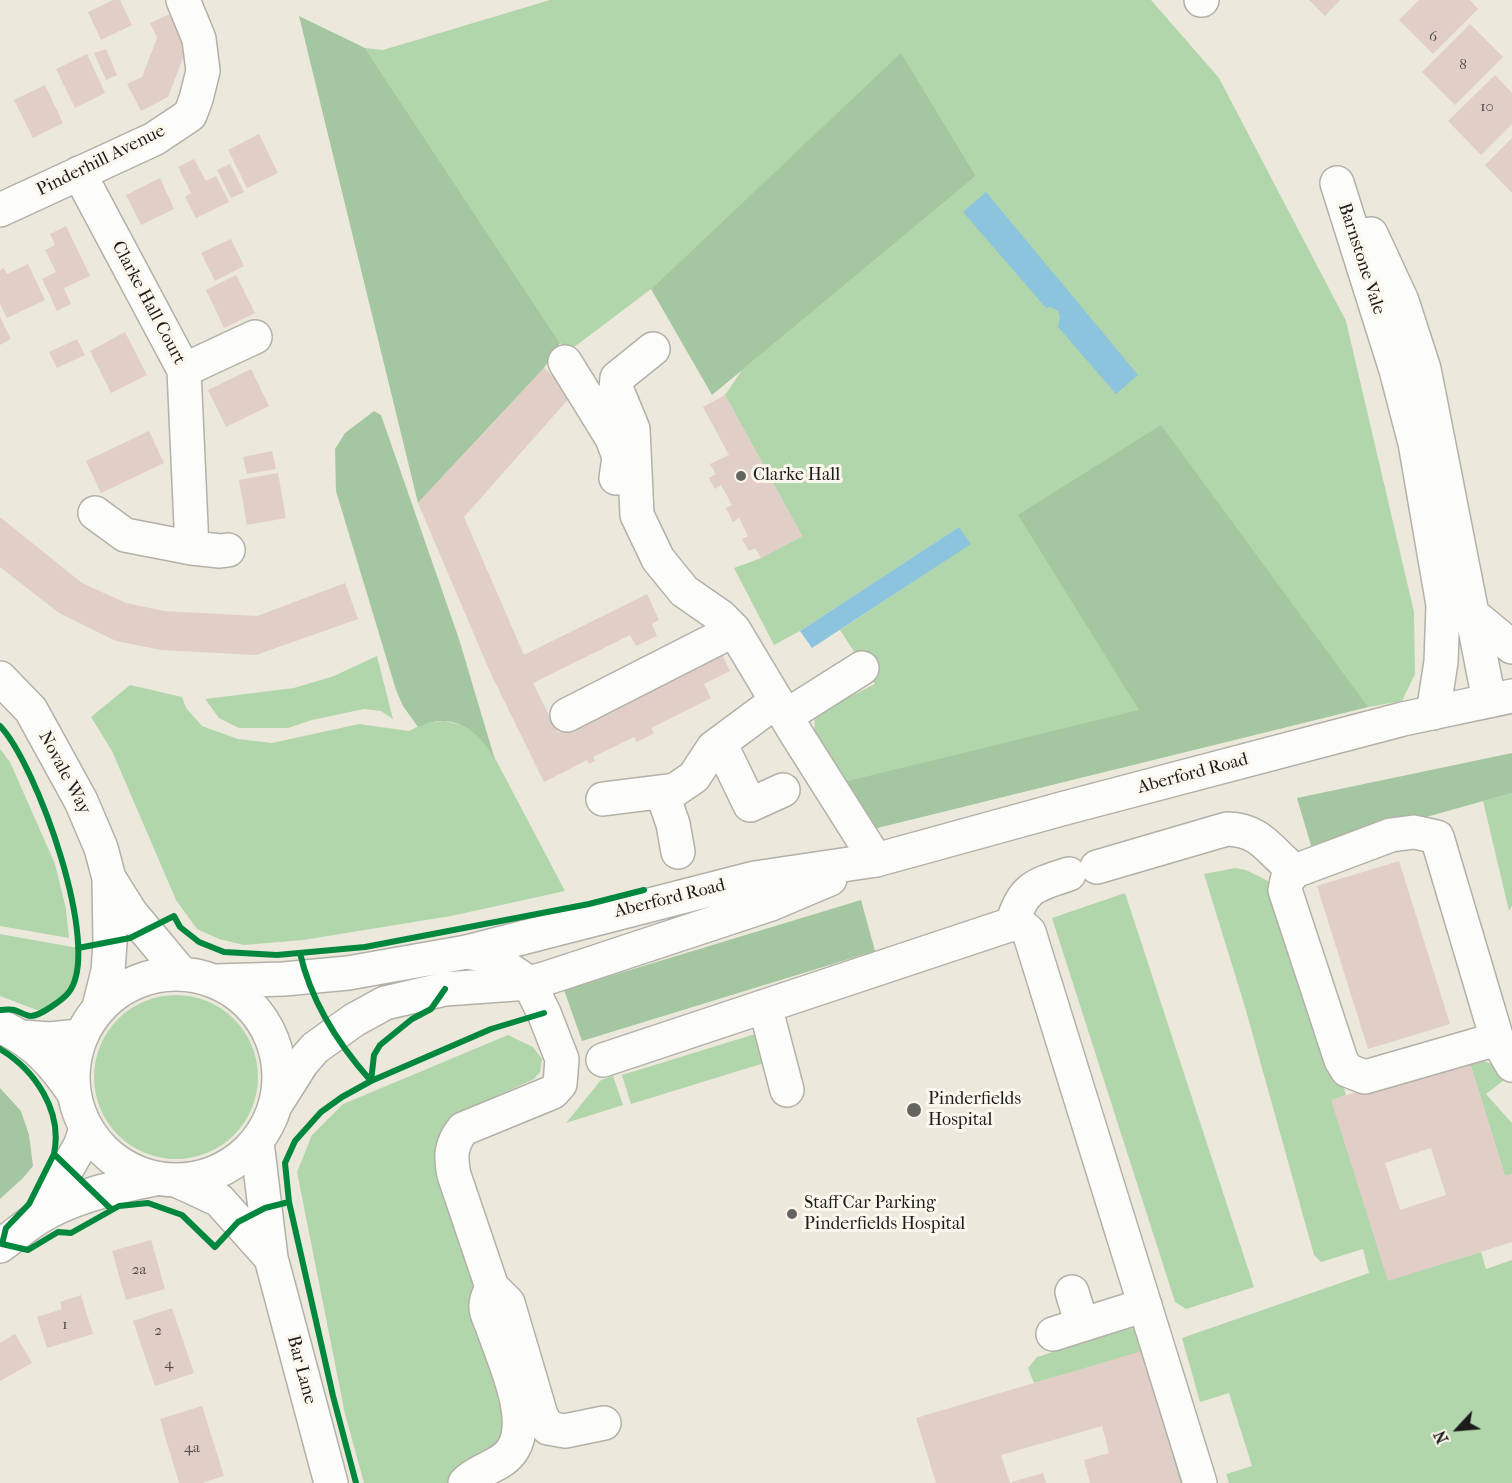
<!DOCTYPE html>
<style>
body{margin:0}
#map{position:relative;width:1512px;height:1483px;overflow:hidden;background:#ede8dc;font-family:"IM FELL French Canon",serif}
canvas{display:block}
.north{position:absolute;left:1428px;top:1399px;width:60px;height:60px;-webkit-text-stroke:4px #fbf7ec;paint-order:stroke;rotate:244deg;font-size:16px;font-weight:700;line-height:24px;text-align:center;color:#1c1c1c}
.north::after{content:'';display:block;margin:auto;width:21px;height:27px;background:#1c1c1c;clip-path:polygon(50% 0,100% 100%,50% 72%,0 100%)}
</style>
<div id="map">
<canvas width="1512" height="1483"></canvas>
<div class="north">N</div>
</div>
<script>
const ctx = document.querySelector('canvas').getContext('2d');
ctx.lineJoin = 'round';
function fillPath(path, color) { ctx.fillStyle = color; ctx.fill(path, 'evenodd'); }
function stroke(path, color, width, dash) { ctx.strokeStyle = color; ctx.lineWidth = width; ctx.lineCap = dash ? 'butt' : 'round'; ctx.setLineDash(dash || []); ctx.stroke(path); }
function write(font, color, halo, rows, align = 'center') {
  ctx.font = font + ' "IM FELL French Canon",serif'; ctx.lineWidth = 6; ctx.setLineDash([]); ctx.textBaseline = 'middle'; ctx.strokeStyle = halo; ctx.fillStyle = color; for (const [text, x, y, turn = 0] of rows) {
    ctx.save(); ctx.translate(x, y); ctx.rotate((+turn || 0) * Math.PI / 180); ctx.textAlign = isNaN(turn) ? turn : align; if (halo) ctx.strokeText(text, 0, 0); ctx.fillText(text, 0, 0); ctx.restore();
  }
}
const green = new Path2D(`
 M550,0h601l68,78 127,243 68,291 1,62 -13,27 -34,6 -491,121 -63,-93 1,-21 60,-30 -35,-54 130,-86 -11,-17 -159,104 -26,14 -40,-77 27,-10 41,-22 -77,-141 17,-25 234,-194 -75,-122 -250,235 -82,62 -9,-8 -195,-295 18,2z
 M377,656l16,63 -12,-8 -17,-2 -52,11 -24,8h-49l-20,-10 -14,-19 89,-11 40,-12z
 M130,685l52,12 4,11 16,18 36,13 34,4 87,-19 50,7 16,-8 19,-2 17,4 15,8 12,12 77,146 -114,25 -148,24 -59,5 -25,-6 -22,-10 -21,-29 -64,-149 -21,-34z
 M0,749l10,13 45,102 11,45 3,29 -69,-12z
 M1512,793v113l-3,5 -26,-110z
 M1235,868l11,2 22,11 40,121 35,83 3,10 -14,5 56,180 93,-28 5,17 26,-9v223h-283l-3,-9 26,-8 -23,-73 -29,9 -18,-64 187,-65 -6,-24 -42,13 -7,-7 -69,-248 -41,-133z
 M1125,893l129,394 -68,22 -11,-7 -123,-384z
 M0,934l78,14c2,35 -7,46 -36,64l-42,-16z
 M94 1077a82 82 0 1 1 164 0a82 82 0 1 1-164 0Z
 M765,1031l9,29 -143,44 -9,-29z
 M508,1035l25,12 9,12 -2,13 -6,7 -74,34 54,328 -52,42h-98l-19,-69 -48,-242 15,-37 31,-31z
 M1468,1057l28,8 11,13 -21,16 26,29v51l-7,2z
 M613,1076l10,29 -57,18 35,-43z
 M1146,1325l49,158h-15l-38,-131 -108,31 -6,-15 9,-11 79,-25z`);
const forest = new Path2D(`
 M299,16l66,32 195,295 -16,25 -126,135z
 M901,53l75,123 -264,219 -61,-106z
 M374,411l7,4 78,224 36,121c-15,-29 -43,-50 -77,-33l-15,-21 -7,-16 -60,-199 -1,-42 10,-16z
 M1161,425l207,282 -491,121 -14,-17 -19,-29 295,-72 -121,-195z
 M1512,753v40l-200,56 -15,-51z
 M861,900l14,51 -293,90 -18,-51z
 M0,1088l21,23 8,24 4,31 -10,12 -23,21z`);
const water = new Path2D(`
 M986,192l152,183 -22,19 -58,-67 2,-10 -2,-6 -8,-4 -4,1 -83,-96z
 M959,527l12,17 -159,104 -12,-17z`);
const building = new Path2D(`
 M113,0h7l12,25 -31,15 -13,-28z
 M1309,0h31l-15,16z
 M1419,0h51l8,9 -45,45 -34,-34z
 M177,11l13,29 -22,57 -27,14 -14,-27 15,-7 15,-39 -7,-15z
 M1470,24l33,33 -48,48 -33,-33z
 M106,49l11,26 -11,5 -12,-27z
 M87,54l18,39 -30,15 -19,-39z
 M1495,75l17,18v31l-31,31 -33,-34z
 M45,85l18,38 -30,15 -19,-38z
 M259,134l19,39 -31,15 -19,-38z
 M1512,138v55l-27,-28z
 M194,159l12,22 10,-5 13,26 -33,16 -11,-21 6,-4 -13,-26z
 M230,164l14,28 -13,6 -14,-28z
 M160,178l14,31 -33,16 -15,-30z
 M66,226l24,50 -26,12 7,16 -14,7 -15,-32 14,-7 -11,-22 10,-5 -5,-11z
 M231,239l13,27 -29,15 -14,-28z
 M28,264l17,36 -38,18 -7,-14v-34l4,-2 3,6z
 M236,275l19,38 -31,15 -18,-38z
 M0,317l11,22 -11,6z
 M125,332l22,43 -36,18 -21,-42z
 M77,339l8,16 -28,13 -8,-16z
 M544,368l28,27 -108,122 60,138 123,-61 12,26 -7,4 5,12 -21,10 -6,-11 -97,48 25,50 163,-81 9,19 -26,13 7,14 -60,30 3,5 -17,9 -3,-5 -41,20 2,4 -6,3 -2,-4 -43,22 -54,-110 -72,-169z
 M251,369l18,37 -43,21 -18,-37z
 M725,395l77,141 -41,22 -6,-10 -6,3 -7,-12 6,-3 -9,-18 -6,4 -7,-14 6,-3 -11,-20 -6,4 -6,-11 7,-4 -6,-10 19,-9 -26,-48z
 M149,431l15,32 -63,30 -15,-32z
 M272,451l4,18 -29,5 -4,-17z
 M278,473l8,45 -39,7 -8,-45z
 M0,517l82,66 44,20 38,8 93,5 88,-33 13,36 -102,36 -95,-5 -45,-9 -57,-28 -59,-46z
 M1399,861l51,163 -82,25 -51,-163z
 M1468,1057l37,119 7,-2v68l-124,39 -57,-181zM1431,1148l15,47 -46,15 -15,-47z
 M151,1240l14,49 -39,11 -14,-49z
 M81,1295l12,39 -46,14 -10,-31 25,-8 -2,-7z
 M172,1308l22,65 -39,13 -22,-65z
 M15,1334l17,29 -32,18v-38z
 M1142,1351l38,132h-90l-6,-23 25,-7 -7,-27 -101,29 9,28h-74l-20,-65z
 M202,1406l22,70 -22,7h-23l-19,-64z
 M1043,1473l3,10h-34v-1z`);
const minor = new Path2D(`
 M1201,0h1
 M79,173l105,197 8,178
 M1337,183l59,187 19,73 28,162 -2,57 -8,51
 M0,210l154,-71 36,-24 6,-16 7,-28 -4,-32 -16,-39
 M1371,234l31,67 22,68 65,331
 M653,349l-36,29 -1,10 17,41 4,86 21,44 26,32 36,25 14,14 63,105 79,125
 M565,362l47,76 7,19 -3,21
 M184,370l71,-33
 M95,513l30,22 67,13 28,3 8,-1
 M1472,614l40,33
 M567,715l167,-85
 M786,716l76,-48
 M720,743l30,62 33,-15
 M662,792l11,32 5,28
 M603,799l72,-9 19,-13 19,-29 54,-40 8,-10
 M1414,832l23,5 60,202 -132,38 -18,-7 -6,-10 -56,-170 2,-10 8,-9 96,-36z
 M1097,867l130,-38c35,1 42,22 68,42
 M1012,925c10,-37 22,-40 57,-51
 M467,952l22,4 40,27 15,30 18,46 -2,25 -7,8 -90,37c-12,15 -13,27 -9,46l38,112
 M765,1006l22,84
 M0,1026c34,16 52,35 73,66
 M24,1037l25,2 31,-3
 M1497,1039l15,26
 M603,1060l406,-135h12l8,7 171,551
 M40,1216l40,-70 6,-17
 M0,1246c13,-9 25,-20 38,-28 32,-21 80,-32 117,-39
 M1072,1292l10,33
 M1053,1334l92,-29
 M465,1483c14,-15 37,-16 48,-34 19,-30 -10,-91 -21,-123 -2,-6 -7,-15 -6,-21 0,-6 4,-13 6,-18l16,16 33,112 7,13 17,3 39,-8`);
const major = new Path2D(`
 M0,678l31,32 50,91 20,47 8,30 1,65 -2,28 -9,36
 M109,878l22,35 50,60
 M73 1077a103 103 0 1 1 206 0a103 103 0 1 1-206 0Z
 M216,981l68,-2 64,-6 119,-21 288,-74 121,-18 189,-52 338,-89 109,-23
 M276,1104l26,-41 13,-15 39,-28 31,-17 60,-14 84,-6 18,-5 224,-74 59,-25
 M257,1142l14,116 60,225
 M178,1181l41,19 52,58`);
const cycleway = new Path2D(`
 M0,726c36,37 103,222 69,266 -5,7 -29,24 -38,24 -6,0 -12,-5 -17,-6 -5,-1 -10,0 -14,0
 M78,948l52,-10 44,-22 6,11 19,15 25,10 53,3 88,-8 224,-43 55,-14
 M300,953c11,49 38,91 71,128
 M0,1049c35,21 63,62 54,105l-25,50 -23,24 -4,16 26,6 30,-18 13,1 48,-27 29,-3 34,12 33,32 23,-25 27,-14 24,-6 44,194 23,87
 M371,1081l3,-26 6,-10 32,-26 19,-10 14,-20
 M54,1154l57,55
 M289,1202l-4,-39 10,-22 26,-29 21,-15 29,-16 120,-52 53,-16`);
const markers = [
 [741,476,6,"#65635f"],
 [914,1110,8,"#65635f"],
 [792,1214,6,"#65635f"]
];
const numberNames = [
 ["6",1433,37],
 ["8",1463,65],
 ["10",1487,107],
 ["2a",139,1270],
 ["1",65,1325],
 ["2",158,1331],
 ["4",169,1364],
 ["4a",192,1448]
];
const streetNames = [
 ["Pinderhill Avenue",101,161,-26],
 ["Barnstone Vale",1361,259,72],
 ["Clarke Hall Court",148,303,62],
 ["Novale Way",64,773,62],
 ["Aberford Road",1193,774,-15],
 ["Aberford Road",670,899,-14],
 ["Bar Lane",301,1370,75]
];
const poiNames = [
 ["Clarke Hall",753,476],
 ["Pinderfields",928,1100],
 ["Hospital",928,1121],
 ["Staff Car Parking",804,1204],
 ["Pinderfields Hospital",804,1225]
];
fillPath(green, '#b2d6ab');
fillPath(forest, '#a4c7a1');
fillPath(water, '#8cc4dd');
fillPath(building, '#e0cec7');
stroke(minor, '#b3b0a8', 36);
stroke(major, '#b3b0a8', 36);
stroke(minor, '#fcfcfa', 33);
stroke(major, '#fcfcfa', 33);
stroke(cycleway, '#00873e', 6);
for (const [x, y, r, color] of markers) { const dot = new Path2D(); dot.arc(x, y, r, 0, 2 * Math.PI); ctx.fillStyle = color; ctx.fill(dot); stroke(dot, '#fbf7ec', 2); }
write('15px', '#4d4847', null, numberNames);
write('18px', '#1c1c1c', '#fbf7ec', streetNames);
write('18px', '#1c1c1c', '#fbf7ec', poiNames, 'left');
</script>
